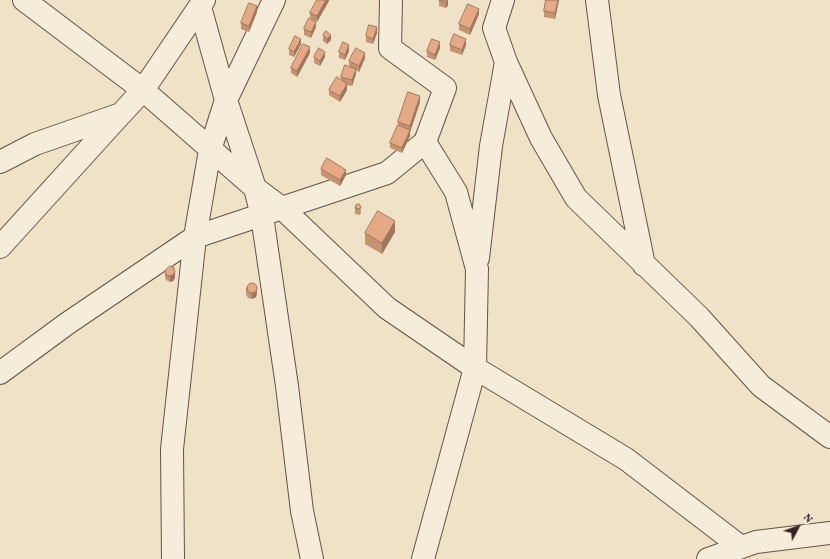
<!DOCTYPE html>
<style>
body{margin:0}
#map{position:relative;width:830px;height:559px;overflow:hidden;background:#efe2c6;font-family:Vollkorn,serif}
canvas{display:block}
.north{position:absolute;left:778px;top:507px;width:40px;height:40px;-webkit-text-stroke:3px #f5ecda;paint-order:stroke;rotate:49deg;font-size:11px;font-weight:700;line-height:16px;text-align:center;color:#36251e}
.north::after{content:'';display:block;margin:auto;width:14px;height:18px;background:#36251e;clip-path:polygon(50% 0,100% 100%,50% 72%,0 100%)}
</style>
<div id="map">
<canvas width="830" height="559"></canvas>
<div class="north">N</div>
</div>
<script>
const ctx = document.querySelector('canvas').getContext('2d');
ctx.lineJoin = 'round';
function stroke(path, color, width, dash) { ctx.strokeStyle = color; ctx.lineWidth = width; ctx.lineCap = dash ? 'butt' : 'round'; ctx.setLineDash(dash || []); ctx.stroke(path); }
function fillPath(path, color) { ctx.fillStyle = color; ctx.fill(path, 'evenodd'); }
const street = new Path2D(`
 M24,0l119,90 112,98 28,21 104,99 88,60 151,91 115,88
 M391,0l-1,48 55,40 -20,54 31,50 21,77 -2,99 -52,191
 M597,0l12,95 35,170
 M200,7l26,93 29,88 7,28 25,170 15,125 10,48
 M506,62l35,76 35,60 123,119 62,69 69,51
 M0,162l35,-18 86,-30 22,-24 61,-90
 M0,247l119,-131
 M478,258l13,-112 15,-84 -12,-34 9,-28
 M0,373l68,-50 127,-86 192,-64 38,-31
 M173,559l-1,-110 23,-212 15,-87 16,-50 48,-100
 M708,559l48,-17 74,-9`);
const wall = new Path2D(`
 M329,0l-12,22 -7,-4v-5z
 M439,0h9v5l-2,3 -7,-2z
 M546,0h13l-4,19 -11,-2v-6z
 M257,12l-8,20 -8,-3v-6z
 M479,14l-9,21 -11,-5v-6z
 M316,27l-5,11 -7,-3v-6z
 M377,33l-4,11 -7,-2v-6z
 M323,35l8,5 -4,4 -4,-3z
 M301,44l-7,13 -5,-2v-6z
 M450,45h16l-4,10 -12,-4z
 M440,48l-5,12 -8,-3v-6z
 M349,51l-4,9 -6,-2v-6z
 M310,53l-13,24 -6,-4v-5z
 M314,57h11l-5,9 -6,-3z
 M365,58l-6,14 -3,-2v4l-4,12 -5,-1v5l-7,12 -11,-7v-5l12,-10v-3l8,-11v-5z
 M420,102l-10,30v-1v5l-8,17 -12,-5v-5l8,-18v-3z
 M321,169l25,6 -6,11 -19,-11z
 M359,204l2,8 -1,3 -5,-1v-6z
 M395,232l-13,22 -17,-10v-11z
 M165,271l10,7 -2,3 -3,1 -4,-2 -1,-3z
 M246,288l11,5 -1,4 -4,2 -4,-1 -2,-4z`);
const shadedWall = new Path2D(`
 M326,0h3v1l-12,21v-6z
 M448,0v5l-2,3v-6z
 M558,0h1l-4,19v-6z
 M257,6v6l-8,20v-6z
 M479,9v5l-9,21v-6z
 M316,22v5l-5,11v-6z
 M377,27v6l-4,11v-5z
 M331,35v5l-4,4v-5z
 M301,39v5l-7,13v-5z
 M466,39v6l-4,10v-5z
 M440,42v6l-5,12v-5z
 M349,45v6l-4,9v-5z
 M310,47v6l-13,24v-6z
 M325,52v5l-5,9v-5z
 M365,53v5l-6,14v-6z
 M356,69v5l-4,12v-6z
 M347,84v6l-7,12v-6z
 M420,96v6l-10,30v-6z
 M410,130v6l-8,17v-5z
 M346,170v5l-6,11v-6z
 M395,221v11l-13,22v-11z
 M175,272v6l-2,3 -3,1v-6z
 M257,288v5l-1,4 -4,2v-6z`);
const building = new Path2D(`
 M317,0h9l-9,16 -7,-3z
 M439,0h9l-2,2z
 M546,0h12l-3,13 -11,-2z
 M249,3l8,3 -8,20 -8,-3z
 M468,4l11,5 -9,20 -11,-5z
 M309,18l7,4 -5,10 -7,-3z
 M369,25l8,2 -4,12 -7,-3z
 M326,31l5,4 -4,4 -4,-4z
 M454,34l12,5 -4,11 -12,-5z
 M295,36l6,3 -7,13 -5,-3z
 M432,39l8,3 -5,13 -8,-4z
 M343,42l6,3 -4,10 -6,-3z
 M303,44l7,3 -13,24 -6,-3z
 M319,48l6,4 -5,9 -6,-4z
 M356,48l9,5 -6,13 -10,-5z
 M345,65l11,4 -4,11 -11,-3z
 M337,77l10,7 -7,12 -11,-6z
 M408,92l12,4 -10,30 -12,-4z
 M398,125l12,5 -8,18 -12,-5z
 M327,158l19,12 -6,10 -19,-11z
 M359,204l2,3 -1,2 -5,-1 1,-3z
 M378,211l17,10 -13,22 -17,-10z
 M170,266l4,2 1,4 -2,3 -3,1 -4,-1 -1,-4z
 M247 288a5 5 0 1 1 10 0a5 5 0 1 1-10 0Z`);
stroke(street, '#645448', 24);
stroke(street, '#f5ecda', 22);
fillPath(wall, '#c59272');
fillPath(shadedWall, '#a0775d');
fillPath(building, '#e5aa85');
stroke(building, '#a0775d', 1);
</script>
